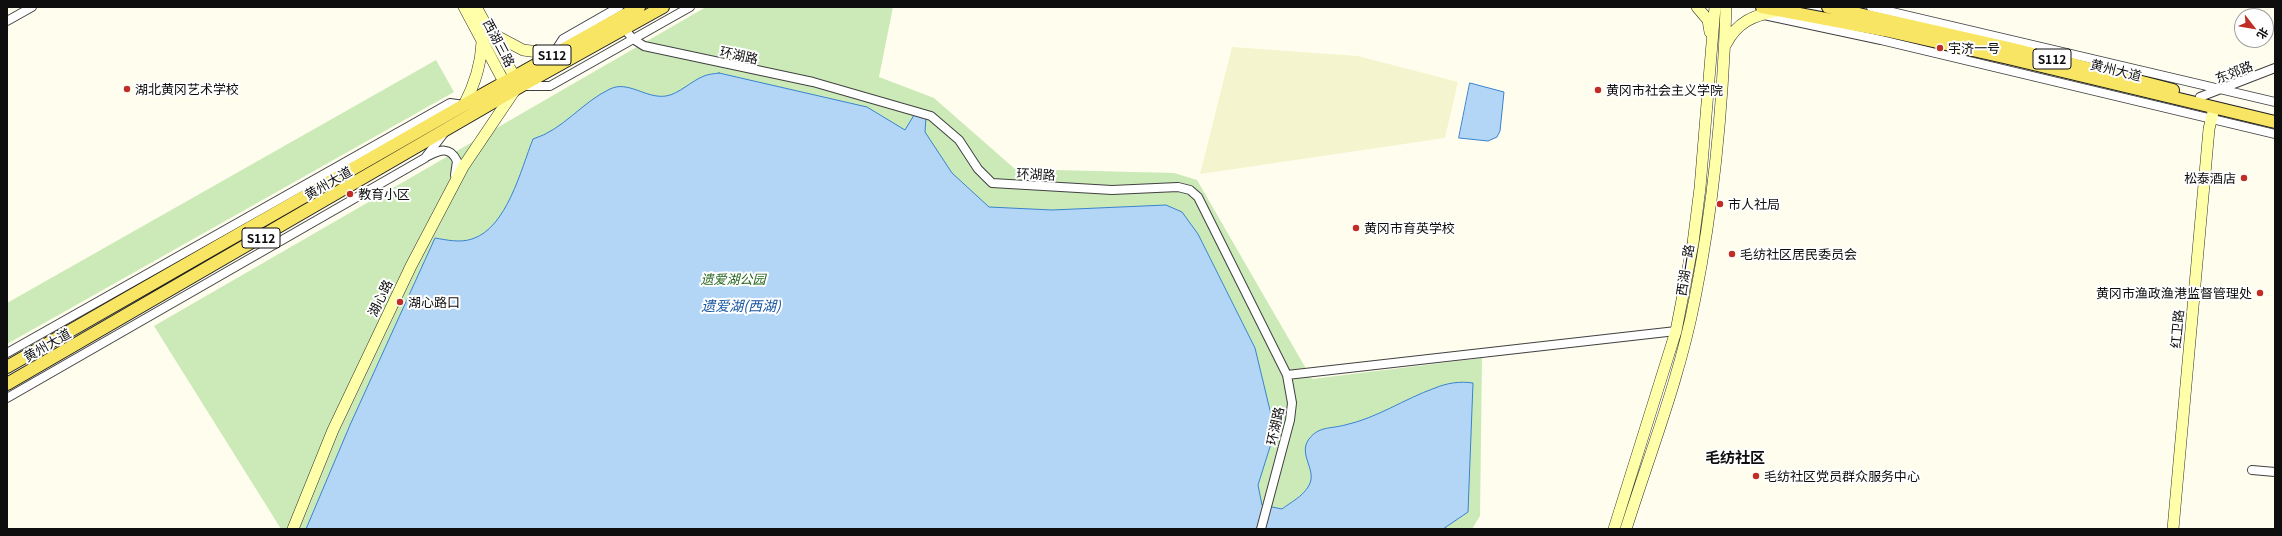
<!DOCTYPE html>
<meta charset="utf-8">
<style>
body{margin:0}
#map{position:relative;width:2282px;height:536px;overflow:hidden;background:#fffdee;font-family:Georgia,"Noto Sans SC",serif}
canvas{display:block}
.frame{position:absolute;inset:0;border:8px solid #0e0e0e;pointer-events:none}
.north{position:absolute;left:2234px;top:8px;width:40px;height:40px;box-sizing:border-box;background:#fff;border:1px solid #9f9f9f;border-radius:50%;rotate:121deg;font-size:11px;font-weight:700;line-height:16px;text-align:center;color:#0e0e0e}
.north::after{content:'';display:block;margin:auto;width:14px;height:18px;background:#bf2d24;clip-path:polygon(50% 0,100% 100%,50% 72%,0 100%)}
</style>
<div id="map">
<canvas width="2282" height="536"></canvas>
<div class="frame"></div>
<div class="north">北</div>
</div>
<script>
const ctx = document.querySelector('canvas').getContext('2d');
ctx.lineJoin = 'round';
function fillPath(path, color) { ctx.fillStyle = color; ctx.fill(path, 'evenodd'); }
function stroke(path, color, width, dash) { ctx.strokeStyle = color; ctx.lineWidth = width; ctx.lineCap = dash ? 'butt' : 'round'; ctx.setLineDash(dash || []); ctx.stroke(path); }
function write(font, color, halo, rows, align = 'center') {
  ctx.font = font + ' Georgia,"Noto Sans SC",serif'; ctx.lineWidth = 4; ctx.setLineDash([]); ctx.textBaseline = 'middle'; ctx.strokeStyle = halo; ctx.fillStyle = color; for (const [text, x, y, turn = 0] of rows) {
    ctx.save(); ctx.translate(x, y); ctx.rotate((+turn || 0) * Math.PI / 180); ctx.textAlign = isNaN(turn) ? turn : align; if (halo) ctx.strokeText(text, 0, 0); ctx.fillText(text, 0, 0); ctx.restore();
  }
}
const farmland = new Path2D(`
 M1232,47l126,9 100,26 -13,56 -245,36z`);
const green = new Path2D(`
 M706,7h187l-14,70 55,21 81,71 159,4 23,7 115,199 170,-21 -2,158 -8,13h-1191l-127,-203z
 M436,60l18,32 -447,252v-41z`);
const water = new Path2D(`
 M719,73l148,34 38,23 9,-15 12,2 -1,15 27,41 37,34 63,3 114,-5 16,7 16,22 57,114 20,83 -17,54 4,20 20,4c9,-7 20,-12 26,-22 11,-16 -11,-32 1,-48 10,-13 21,-10 36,-14 32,-7 59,-26 90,-37 12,-5 25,-7 38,-5l-5,129 -25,17h-1137l44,-104 85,-187c12,2 25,5 37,1 35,-11 49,-70 61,-100 30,-9 49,-37 77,-50 18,-9 36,10 56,7 13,-2 25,-15 38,-20 4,-2 10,-2 15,-3z
 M1470,83l34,9 -4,39 -3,6 -9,4 -29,-3z`);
const street = new Path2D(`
 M1871,7l404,95
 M1764,15l117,25 394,94
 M7,21l25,-14
 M621,25l12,14 11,7 169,36 118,34 28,24 19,29 14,14 120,7 66,-3 12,3 8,7 89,178 5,28 -2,17 -29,109
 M554,53l9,-14 56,-32
 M522,86h28l140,-79
 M2200,97l75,-29
 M428,156c12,-6 22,-10 29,5l-2,14
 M7,353l443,-250 14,2
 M1287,375l389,-44
 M7,398l418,-240 19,-25
 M2252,470l23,2`);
const secondary = new Path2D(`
 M464,7l40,75 7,5
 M476,7l38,69 1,9
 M1697,7l11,13 2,12
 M491,33l32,17 31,4
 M1726,44c11,-22 28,-29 51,-33
 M464,105c11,-21 17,-40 18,-63
 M293,529l40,-99 78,-164 52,-99 52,-77
 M1614,529l62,-198 17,-88 7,-55 15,-181
 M1626,529c24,-76 54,-152 69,-231 19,-95 28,-194 31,-291
 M2173,529l36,-400 5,-21`);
const primary = new Path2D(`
 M1762,7l122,23 124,28 267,64
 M1828,7l185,42 160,41
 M7,367l457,-262 175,-98
 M7,384l514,-298 142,-79`);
const markers = [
 [1940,48,4,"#bf2d24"],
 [127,89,4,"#bf2d24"],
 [1598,90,4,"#bf2d24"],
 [2244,178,4,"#bf2d24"],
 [350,194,4,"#bf2d24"],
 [1720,204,4,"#bf2d24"],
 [1356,228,4,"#bf2d24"],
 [1732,254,4,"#bf2d24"],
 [2260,293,4,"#bf2d24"],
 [400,302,4,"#bf2d24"],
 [1756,476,4,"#bf2d24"]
];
const shields = [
 [552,55,38],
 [2052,59,38],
 [261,238,38]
];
const shieldNames = [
 ["S112",552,55],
 ["S112",2052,59],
 ["S112",261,238]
];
const streetNames = [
 ["西湖三路",499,43,62],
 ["环湖路",739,55,12],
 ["黄州大道",2116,70,14],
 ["东郊路",2234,72,-21],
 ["环湖路",1036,174,3],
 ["黄州大道",328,183,-30],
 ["西湖一路",1685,270,-81],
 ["湖心路",380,298,-64],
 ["红卫路",2177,329,-85],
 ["黄州大道",47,345,-30],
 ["环湖路",1275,426,-78]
];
const poiNames = [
 ["宇济一号",1948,48],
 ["湖北黄冈艺术学校",135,89],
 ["黄冈市社会主义学院",1606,90],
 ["松泰酒店",2236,178,"right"],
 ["教育小区",358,194],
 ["市人社局",1728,204],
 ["黄冈市育英学校",1364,228],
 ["毛纺社区居民委员会",1740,254],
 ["黄冈市渔政渔港监督管理处",2252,293,"right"],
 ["湖心路口",408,302],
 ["毛纺社区党员群众服务中心",1764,476]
];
const parkNames = [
 ["遗爱湖公园",733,279]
];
const waterNames = [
 ["遗爱湖(西湖)",741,306]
];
const quarterNames = [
 ["毛纺社区",1735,457]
];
fillPath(farmland, '#f4f5ce');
fillPath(green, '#cceab8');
fillPath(water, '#b3d6f7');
stroke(water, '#3983ce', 1);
stroke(street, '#414141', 10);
stroke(secondary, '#303030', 12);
stroke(primary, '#1f1f1f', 14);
stroke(street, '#fff', 8);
stroke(secondary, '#ffffa9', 11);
stroke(primary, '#f9e564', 12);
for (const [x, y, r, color] of markers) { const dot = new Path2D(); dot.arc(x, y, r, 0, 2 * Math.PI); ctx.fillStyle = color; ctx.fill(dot); stroke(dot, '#fff', 1.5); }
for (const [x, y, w] of shields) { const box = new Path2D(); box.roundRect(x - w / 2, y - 10, w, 20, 3); ctx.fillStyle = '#fff'; ctx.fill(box); stroke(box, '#0e0e0e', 1); }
write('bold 12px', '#0e0e0e', null, shieldNames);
write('13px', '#0e0e0e', '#fff', streetNames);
write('13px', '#0e0e0e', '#fff', poiNames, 'left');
write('italic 13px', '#25661d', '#fff', parkNames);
write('italic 14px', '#1655a0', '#fff', waterNames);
write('bold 15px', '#0e0e0e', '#fff', quarterNames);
</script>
